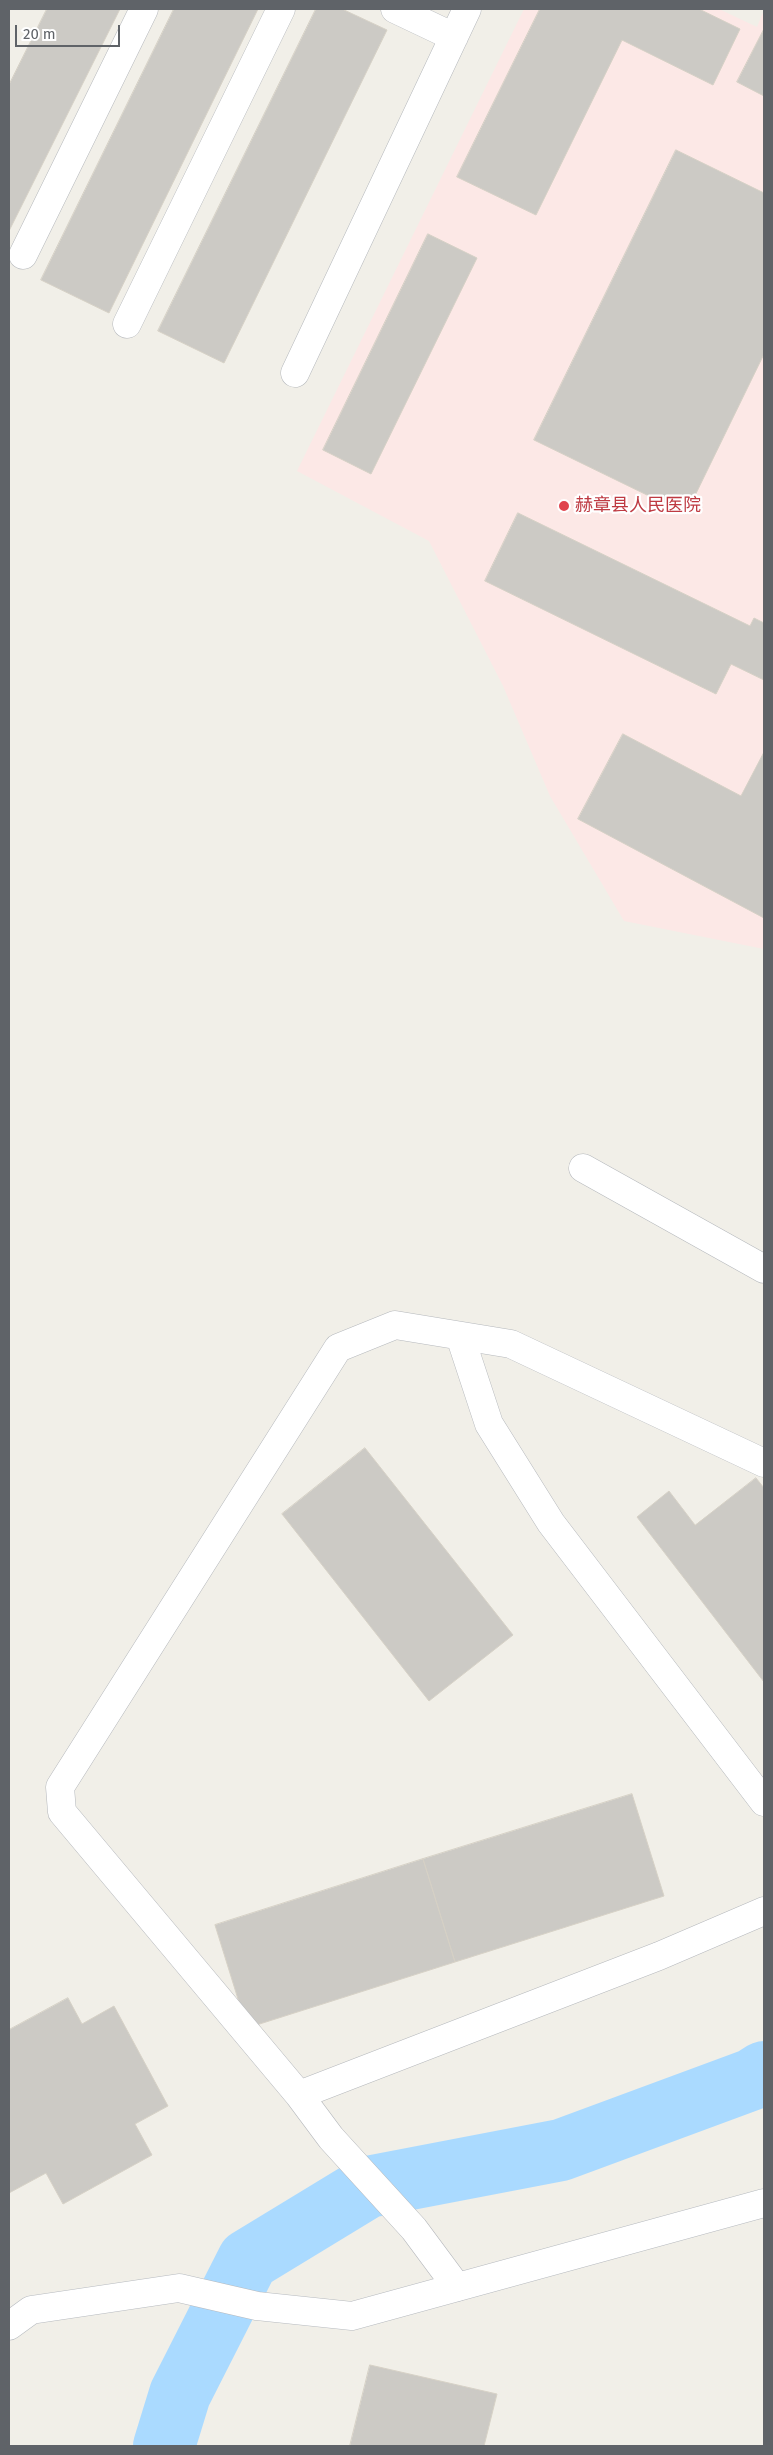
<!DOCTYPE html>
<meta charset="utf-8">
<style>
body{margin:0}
#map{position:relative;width:773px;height:2455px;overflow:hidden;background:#f1efe8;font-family:"Fira Sans",sans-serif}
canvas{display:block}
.frame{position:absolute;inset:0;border:10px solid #5f6368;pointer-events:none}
.scale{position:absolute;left:15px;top:25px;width:105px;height:22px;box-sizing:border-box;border:2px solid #5f6368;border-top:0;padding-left:6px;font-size:15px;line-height:18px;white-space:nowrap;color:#5f6368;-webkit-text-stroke:4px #fff;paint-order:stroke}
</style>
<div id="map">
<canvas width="773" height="2455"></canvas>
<div class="frame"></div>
<div class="scale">20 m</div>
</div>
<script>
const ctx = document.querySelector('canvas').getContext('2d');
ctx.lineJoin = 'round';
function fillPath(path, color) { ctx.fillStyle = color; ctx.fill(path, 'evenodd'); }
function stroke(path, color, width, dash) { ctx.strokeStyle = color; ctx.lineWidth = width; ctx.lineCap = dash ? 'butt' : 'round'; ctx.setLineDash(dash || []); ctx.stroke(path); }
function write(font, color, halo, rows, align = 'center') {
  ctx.font = font + ' "Fira Sans","Noto Sans SC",sans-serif'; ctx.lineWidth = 4.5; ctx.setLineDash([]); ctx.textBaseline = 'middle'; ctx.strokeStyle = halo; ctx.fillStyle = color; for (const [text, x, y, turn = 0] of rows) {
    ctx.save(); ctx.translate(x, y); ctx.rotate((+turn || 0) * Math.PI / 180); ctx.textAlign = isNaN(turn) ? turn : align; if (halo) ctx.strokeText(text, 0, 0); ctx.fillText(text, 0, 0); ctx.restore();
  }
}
const medical = new Path2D(`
 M524,9h195l38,18 7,-17v939l-140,-28 -74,-125 -47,-110 -74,-145 -132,-70z`);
const river = new Path2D(`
 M164,2446l16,-52 68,-134 120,-73 193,-37 192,-71 11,-7`);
const building = new Path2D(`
 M47,9h73l-111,222v-146z
 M174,9h84l-149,304 -68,-33z
 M316,9h26l45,21 -163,333 -66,-32z
 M540,9h159l41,20 -27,56 -91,-45 -86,175 -79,-38z
 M764,29v67l-27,-14z
 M676,150l88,43v161l-78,160 -152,-74z
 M428,234l49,24 -106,216 -48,-24z
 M518,513l232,113 4,-8 10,5v57l-33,-16 -15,30 -231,-113z
 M623,734l118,62 23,-44v166l-186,-99z
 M365,1448l148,187 -84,66 -147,-187z
 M756,1478l8,10v194l-127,-165 32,-26 26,34z
 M632,1794l32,102 -209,66 -32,-103z
 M423,1859l32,103 -208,66 -32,-103z
 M68,1998l14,26 32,-18 54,100 -33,18 17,31 -89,49 -17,-31 -37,20v-163z
 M370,2365l127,29 -13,52h-134z`);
const minor = new Path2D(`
 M395,9l59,28
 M23,255l121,-246
 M127,324l154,-315
 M295,373l172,-364
 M583,1168l181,101
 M460,1336l29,88 62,99 213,279
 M299,2095l360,-139 105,-45
 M457,2287l-43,-58 -83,-91 -32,-43 -237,-283 -2,-25 278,-439 57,-23 116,19 253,119`);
const secondary = new Path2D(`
 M9,2326l22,-16 148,-22 78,18 95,10 412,-113`);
const markers = [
 [564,506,6,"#e0444e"]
];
const healthNames = [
 ["赫章县人民医院",575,506]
];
fillPath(medical, '#fce8e6');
stroke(river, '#aadaff', 62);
fillPath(building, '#cccac5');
stroke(building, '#d6d1c6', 1);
stroke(minor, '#b5b8bc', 29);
stroke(secondary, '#b6babf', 29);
stroke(minor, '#fff', 28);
stroke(secondary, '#fff', 28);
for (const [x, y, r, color] of markers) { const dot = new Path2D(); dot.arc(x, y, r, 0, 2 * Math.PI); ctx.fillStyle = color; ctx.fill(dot); stroke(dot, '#fff', 2); }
write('18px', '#be3a42', '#fff', healthNames, 'left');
</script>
